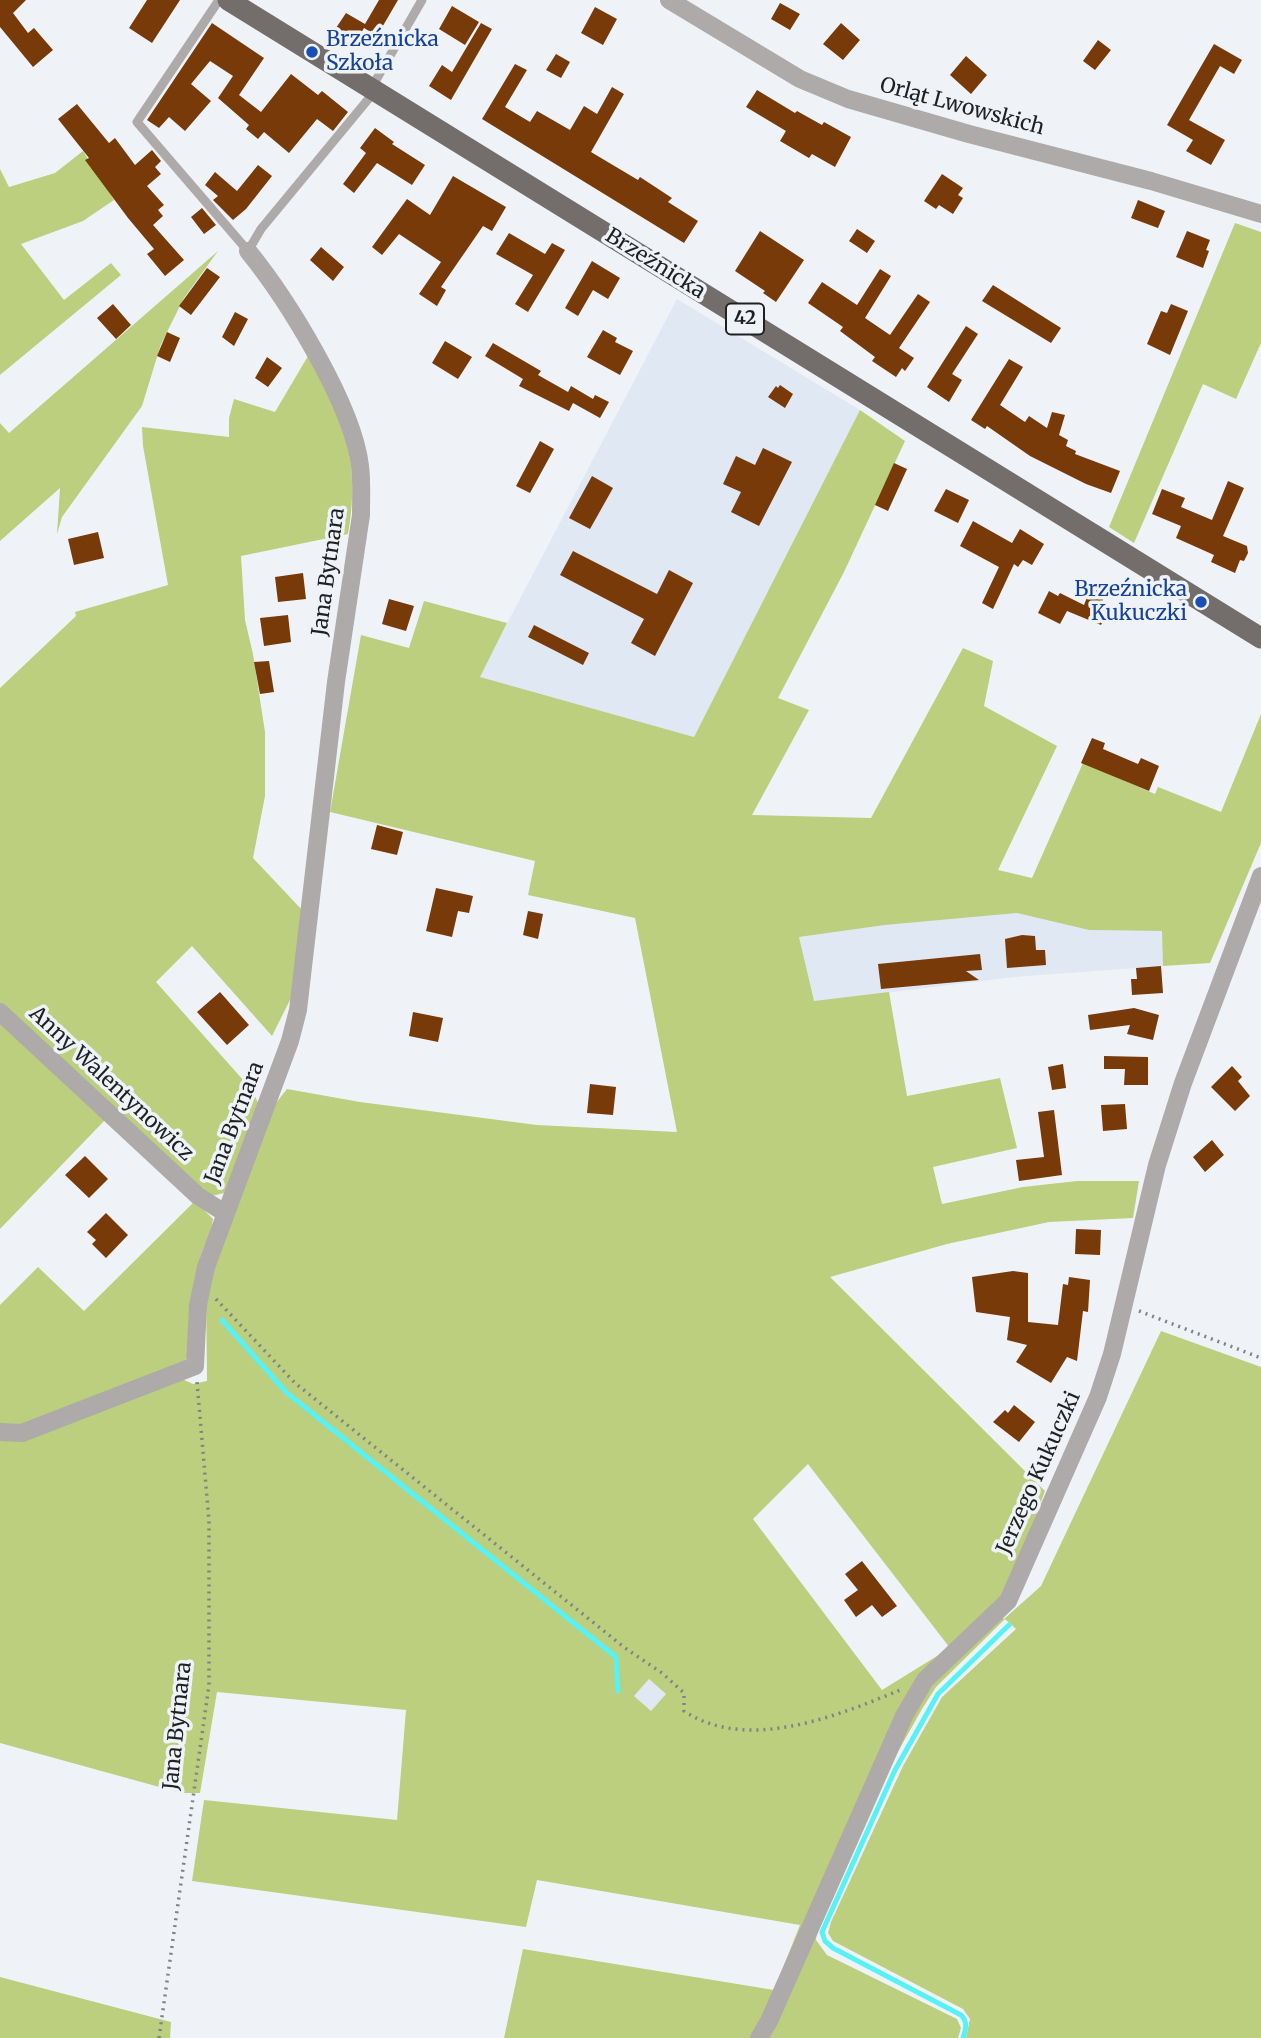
<!DOCTYPE html>
<meta charset="utf-8">
<style>
body{margin:0}
canvas{display:block;background:#eff3f8}
</style>
<canvas width="1261" height="2038"></canvas>
<script>
const ctx = document.querySelector('canvas').getContext('2d');
ctx.lineJoin = 'round';
function fillPath(path, color) { ctx.fillStyle = color; ctx.fill(path, 'evenodd'); }
function stroke(path, color, width, dash) { ctx.strokeStyle = color; ctx.lineWidth = width; ctx.lineCap = dash ? 'butt' : 'round'; ctx.setLineDash(dash || []); ctx.stroke(path); }
function write(font, color, halo, rows, align = 'center') {
  ctx.font = font + ' Merriweather,serif'; ctx.lineWidth = 7; ctx.setLineDash([]); ctx.textBaseline = 'middle'; ctx.strokeStyle = halo; ctx.fillStyle = color; for (const [text, x, y, turn = 0] of rows) {
    ctx.save(); ctx.translate(x, y); ctx.rotate((+turn || 0) * Math.PI / 180); ctx.textAlign = isNaN(turn) ? turn : align; if (halo) ctx.strokeText(text, 0, 0); ctx.fillText(text, 0, 0); ctx.restore();
  }
}
const built = new Path2D(`
 M677,299l183,111 -166,327 -215,-60z
 M1017,913l72,17 74,1v35l-149,11 -201,25 -14,-65 86,-12z
 M649,1679l17,15 -15,17 -17,-15z`);
const green = new Path2D(`
 M83,151l31,49 -31,21 -62,23 43,56 47,-37 10,12 -121,100v-206l9,18 46,-14z
 M1235,223l26,9v111l-25,56 -33,-15 -69,159 -25,-16z
 M218,251l-34,47 -23,46 -19,62 -80,111 -5,17 3,-46 -60,53v-118l9,10z
 M308,356c36,62 53,105 40,178l-107,22 4,64 8,34 12,78v64l-12,62 50,53 -8,79 -23,46 -80,-90 -36,36 96,108 7,15 -35,88 -12,3 -10,-3 -202,-189v-316l76,-72 -1,-4 93,-27 -25,-139 -1,-19 87,10v-19l5,-19 41,13z
 M860,410l45,31 -61,131 -66,126 31,12 -57,105 119,3 92,-170 30,13 -9,45 73,40 -59,124 34,8 51,-115 72,31 3,-7 63,25 40,-98v129l-51,120 -47,3 -1,-35 -73,-1 -72,-17 -132,12 -86,12 15,64 75,-9 18,104 93,-18 17,70 -84,19 9,37 81,-17 54,-6h62l-6,37 -84,4 -102,22 -117,33 215,214 -16,43 -33,74 8,11 37,-33 120,-255 100,36v671h-295l4,-19 -7,-10 -130,-68 -5,-8 3,-11 72,-156 39,-69 74,-68 -11,-10 -69,68 -14,22 -31,55 -74,165 -1,11 11,15 130,64 4,9 -3,10h-454l19,-89 251,41 26,-65 -263,-45 -11,47 -334,-46 12,-81 193,20 9,-110 -189,-18 -17,101h-19l-181,-50v-305l182,-59 11,5 14,-3 -1,-92 66,-181 15,-19 73,13 177,23 140,7 -42,-214 -107,-23 7,-34 -205,-49 31,-177 48,13 15,-47 83,22 -27,54 214,60zM808,1464l142,184 -68,42 -129,-171zM649,1679l17,15 -15,17 -17,-15z
 M0,1019l106,100 -106,110z
 M195,1201l18,18c-2,15 -10,27 -14,42 -7,32 -10,64 -12,97l-4,5 -164,65 -19,-3v-120l38,-38 46,44z
 M0,1977l171,45 -1,16h-170z`);
const stream = new Path2D(`
 M222,1320l64,72 330,265 2,34
 M963,2038c3,-9 5,-16 -2,-23l-128,-67 -8,-7 -3,-9 73,-162 43,-76 71,-69`);
const building = new Path2D(`
 M0,0h26l-13,13 15,20 6,-5 19,22 -20,17 -33,-40z
 M147,0h33l-28,43 -23,-15z
 M379,0h19l-21,36 -13,-8 -7,12 -21,-12 10,-15 19,11z
 M780,3l20,11 -10,16 -19,-11z
 M452,6l27,16 -14,23 -26,-16z
 M595,7l22,12 -14,26 -22,-12z
 M212,23l52,35 -25,37 22,17 30,-38 27,21 4,-4 26,21 -15,19 -16,-12 -28,34 -25,-21 -6,7 -12,-10 3,-4 -31,-27 15,-22 -23,-15 -19,23 20,17 -26,30 -16,-14 -10,11 -12,-8z
 M481,23l11,6 -41,71 -22,-14 13,-21 10,7z
 M841,23l19,17 -17,20 -20,-16z
 M1098,40l13,10 -16,20 -12,-9z
 M1214,44l28,16 -8,14 -14,-8 -31,54 36,20 -14,25 -25,-14 7,-11 -26,-15z
 M556,54l14,8 -9,16 -15,-8z
 M966,56l21,19 -16,19 -21,-19z
 M515,64l12,6 -22,37 25,15 7,-11 33,19 14,-24 13,8 15,-27 12,7 -33,58 47,28 2,-3 32,21 -4,4 30,19 -14,22 -202,-124z
 M757,90l38,23 2,-2 25,14 2,-3 27,15 -16,30 -23,-13 -3,4 -29,-17 6,-10 -40,-24z
 M77,104l32,39 6,-5 20,27 17,-15 9,11 -6,6 6,7 -14,12 17,19 -6,5 5,6 -10,9 31,35 -19,16 -18,-22 7,-5 -26,-31 -43,-58 4,-2 -31,-39z
 M375,128l19,14 -2,2 33,21 -13,20 -35,-22 -23,30 -11,-9 23,-31 -6,-5z
 M258,165l14,11 -26,33 -13,11 -20,-20 5,-4 -13,-11 10,-13 22,19z
 M942,174l21,14 -5,7 5,3 -10,16 -14,-9 -3,4 -12,-8z
 M453,176l53,31 -14,24 -9,-5 -42,61 5,3 -9,16 -18,-12 22,-32 -42,-28 -17,21 -10,-8 35,-48 23,16z
 M1138,200l27,11 -7,17 -27,-10z
 M202,208l14,17 -12,9 -13,-17z
 M857,229l18,12 -8,12 -18,-12z
 M760,231l44,29 -28,42 -13,-9 2,-2 -30,-20z
 M1187,231l23,9 -4,10 3,1 -6,17 -27,-11z
 M509,233l36,21 7,-11 13,7 -37,62 -13,-8 18,-29 -37,-21z
 M321,247l23,20 -11,14 -23,-21z
 M592,261l28,17 -12,21 -15,-9 -15,26 -13,-8z
 M207,268l13,9 -29,38 -12,-9z
 M880,269l11,7 -26,42 25,17 28,-41 12,8 -31,46 15,10 -9,13 -3,-3 -6,9 -24,-16 3,-4 -35,-26 3,-4 -35,-24 14,-21 35,23z
 M993,285l68,43 -10,15 -69,-42z
 M113,304l18,21 -15,14 -19,-21z
 M1171,304l17,7 -18,44 -23,-11 14,-33 6,2z
 M235,312l13,7 -14,27 -12,-9z
 M966,326l12,8 -26,40 10,6 -13,22 -22,-15z
 M603,330l14,8 -2,4 18,9 -13,24 -33,-18z
 M167,332l13,6 -10,24 -13,-6z
 M445,341l27,16 -14,22 -26,-16z
 M493,343l48,28 -3,4 30,17 3,-6 22,13 2,-4 14,7 -9,16 -27,-15 -4,8 -50,-25 4,-7 -38,-23z
 M267,357l15,11 -14,19 -13,-9z
 M1009,359l14,8 -23,38 25,17 4,-6 18,12 5,-16 13,3 -6,20 9,5 -2,6 10,5 -1,3 45,17 -9,22 -25,-9 -56,-28 -43,-30 -2,3 -14,-9z
 M780,385l13,9 -8,14 -17,-11 8,-11 2,2z
 M540,441l14,8 -24,44 -14,-7z
 M763,448l29,14 -33,64 -28,-14 10,-20 -18,-8 13,-28 19,9z
 M894,463l13,6 -19,42 -13,-6z
 M592,476l21,12 -23,41 -21,-11z
 M1228,481l16,7 -21,48 24,10 1,7 -4,8 -4,-1 -5,13 -24,-11 3,-7 -38,-17 5,-12 -29,-12 10,-25 23,9 -4,9 31,13z
 M946,489l23,11 -11,23 -24,-12z
 M973,521l39,22 8,-14 24,15 -12,21 -9,-5 -5,7 -4,-3 -21,45 -11,-6 17,-36 -39,-21z
 M98,532l6,26 -30,7 -6,-26z
 M573,551l84,43 12,-24 24,13 -38,73 -24,-13 13,-24 -84,-44z
 M303,573l3,26 -28,3 -3,-25z
 M1091,587l15,6 -8,18 8,4 -5,10 -34,-14 -7,13 -22,-11 11,-22 9,5 2,-3 24,12z
 M389,599l25,7 -8,25 -24,-7z
 M288,615l3,27 -27,4 -4,-28z
 M534,625l55,28 -6,12 -55,-28z
 M269,661l5,31 -14,2 -6,-32z
 M1092,738l13,5 -2,6 35,15 3,-6 18,8 -10,25 -68,-28z
 M377,825l26,7 -6,23 -26,-6z
 M436,888l37,8 -4,17 -11,-2 -6,26 -26,-6z
 M528,911l15,3 -5,25 -15,-4z
 M1022,935l13,1 1,14h9l1,15 -39,3 -2,-29z
 M980,954l2,16 -16,1 13,9 -98,9 -3,-25z
 M1161,966l2,27 -31,2 -1,-16h6l-1,-11z
 M220,992l29,33 -22,20 -30,-33z
 M1134,1008l25,7 -6,25 -26,-6 3,-9 -40,5 -2,-15z
 M413,1012l30,6 -5,24 -29,-6z
 M1104,1056l44,1v28h-24l1,-16h-21z
 M1063,1064l3,24 -14,2 -4,-23z
 M1232,1066l10,11 -4,4 12,15 -15,15 -24,-24z
 M590,1084l26,3 -3,28 -26,-2z
 M1125,1104l2,25 -24,2 -2,-26z
 M1054,1110l8,65 -43,6 -3,-21 28,-3 -6,-45z
 M1212,1140l12,15 -19,17 -12,-15z
 M85,1156l23,23 -19,19 -24,-23z
 M106,1213l22,22 -22,23 -14,-14 4,-4 -9,-8z
 M1076,1229l25,1 -1,25 -25,-1z
 M1013,1271l15,2v49l30,3 5,-41 5,1 1,-8 21,3 -2,32 -5,-1 -6,50 -10,-4 -16,26 -35,-21 11,-17 -20,-5 3,-23 -34,-5 -4,-35z
 M1014,1405l21,17 -16,20 -26,-20 12,-12 3,3z
 M862,1561l35,45 -15,11 -10,-12 -16,12 -12,-17 14,-10 -13,-16z`);
const path = new Path2D(`
 M216,1299l79,84 330,265 37,25 22,20v18c63,42 153,5 216,-21
 M1139,1311l122,47
 M159,2038l50,-353v-164l-12,-139`);
const service = new Path2D(`
 M219,0l-82,122 111,129 13,-22 114,-138
 M372,87l50,-87`);
const minor = new Path2D(`
 M669,0l131,79 48,20 121,35 182,47 110,33
 M0,1012l198,184 27,17
 M0,1432l22,1 173,-67 3,-61 8,-38 84,-226 8,-31 38,-328 25,-167c0,-17 1,-33 -1,-49 -7,-61 -73,-167 -112,-215
 M759,2038l10,-17 135,-305 21,-36 83,-79 90,-204 14,-43 45,-189 26,-82 78,-207`);
const primary = new Path2D(`
 M228,0l1033,638`);
const markers = [
 [312,52,7,"#1a4fb4"],
 [1201,602,7,"#1a4fb4"]
];
const shields = [
 [745,319,38]
];
const shieldNames = [
 ["42",745,319]
];
const transitNames = [
 ["Brzeźnicka",326,40],
 ["Szkoła",326,64],
 ["Brzeźnicka",1187,590,"right"],
 ["Kukuczki",1187,614,"right"]
];
const streetNames = [
 ["Orląt Lwowskich",962,107,15],
 ["Brzeźnicka",655,264,32],
 ["Jana Bytnara",329,572,-82],
 ["Anny Walentynowicz",111,1084,43],
 ["Jana Bytnara",235,1123,-69],
 ["Jerzego Kukuczki",1039,1473,-66],
 ["Jana Bytnara",178,1726,-84]
];
fillPath(built, '#e0e8f4');
fillPath(green, '#bbcf7e');
stroke(stream, '#58f2f5', 5);
fillPath(building, '#773a08');
stroke(path, '#808386', 3.5, [2, 5]);
stroke(service, '#adaaa9', 9);
stroke(minor, '#adaaa9', 18);
stroke(primary, '#736e6c', 21);
for (const [x, y, r, color] of markers) { const dot = new Path2D(); dot.arc(x, y, r, 0, 2 * Math.PI); ctx.fillStyle = color; ctx.fill(dot); stroke(dot, '#eff3f8', 2.5); }
for (const [x, y, w] of shields) { const box = new Path2D(); box.roundRect(x - w / 2, y - 15.5, w, 31, 5); ctx.fillStyle = '#eff3f8'; ctx.fill(box); stroke(box, '#1f2022', 2); }
write('bold 19px', '#1f2022', null, shieldNames);
write('21px', '#164399', '#eff3f8', transitNames, 'left');
write('21px', '#1f2022', '#eff3f8', streetNames);
</script>
